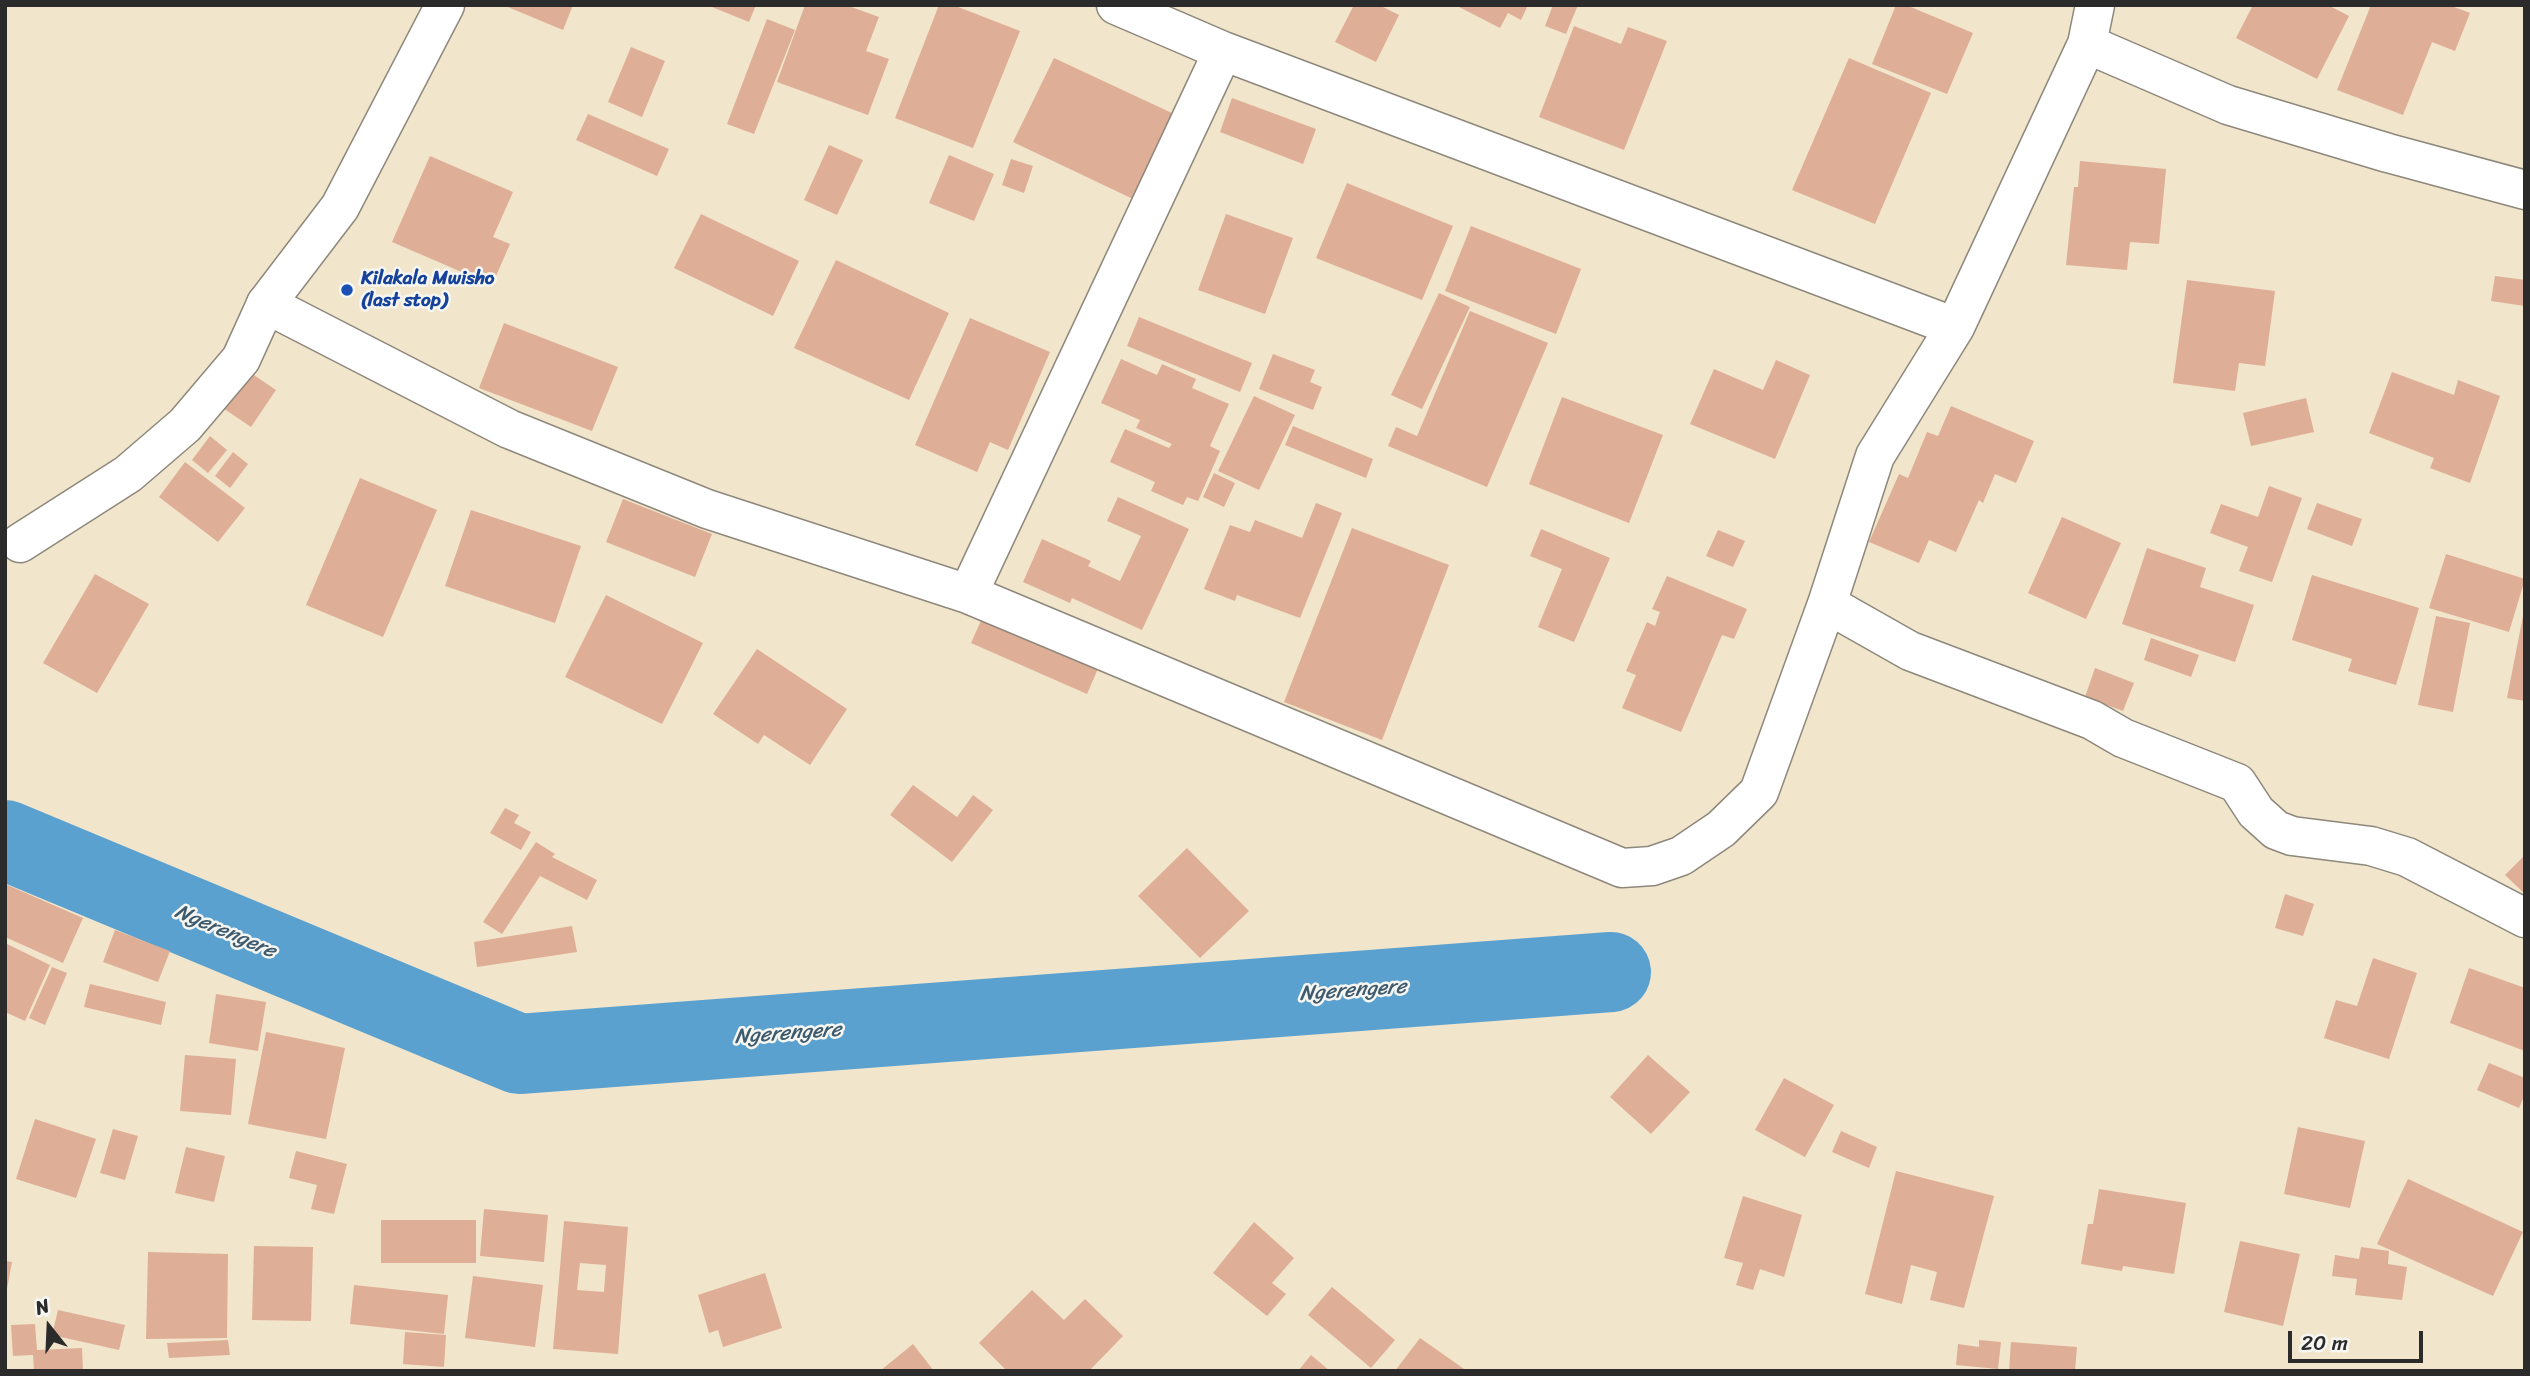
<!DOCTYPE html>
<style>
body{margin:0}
#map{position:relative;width:2530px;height:1376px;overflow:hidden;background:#f1e5cc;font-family:Sriracha,sans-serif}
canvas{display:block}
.frame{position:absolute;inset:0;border:7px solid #2b2b2b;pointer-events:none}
.north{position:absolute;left:14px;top:1292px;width:70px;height:70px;-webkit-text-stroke:5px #f6f6f2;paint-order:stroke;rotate:342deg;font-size:19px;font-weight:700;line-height:28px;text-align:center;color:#2b2b2b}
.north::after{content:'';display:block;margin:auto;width:24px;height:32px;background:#2b2b2b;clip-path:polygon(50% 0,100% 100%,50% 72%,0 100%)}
.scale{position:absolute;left:2288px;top:1331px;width:135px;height:32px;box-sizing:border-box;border:4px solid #2b2b2b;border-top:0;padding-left:9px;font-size:21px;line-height:24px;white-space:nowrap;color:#2b2b2b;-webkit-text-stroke:5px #f6f6f2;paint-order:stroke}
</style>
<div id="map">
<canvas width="2530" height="1376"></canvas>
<div class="frame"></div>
<div class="north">N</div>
<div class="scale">20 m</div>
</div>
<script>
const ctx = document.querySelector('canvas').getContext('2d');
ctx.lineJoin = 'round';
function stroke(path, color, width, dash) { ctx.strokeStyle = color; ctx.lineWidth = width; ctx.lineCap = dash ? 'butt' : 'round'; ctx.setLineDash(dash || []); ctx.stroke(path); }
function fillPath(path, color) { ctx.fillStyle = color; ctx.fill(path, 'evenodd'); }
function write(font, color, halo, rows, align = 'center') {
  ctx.font = font + ' Sriracha,sans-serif'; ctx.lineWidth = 5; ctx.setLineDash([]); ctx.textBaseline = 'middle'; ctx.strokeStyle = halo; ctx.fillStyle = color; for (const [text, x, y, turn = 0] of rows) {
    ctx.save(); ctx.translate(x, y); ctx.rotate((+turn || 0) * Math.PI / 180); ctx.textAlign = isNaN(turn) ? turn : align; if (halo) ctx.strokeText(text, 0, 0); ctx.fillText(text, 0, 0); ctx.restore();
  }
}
const river = new Path2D(`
 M5,840l514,214 1092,-82`);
const building = new Path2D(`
 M503,5h70l-10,25z
 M707,5h49l-7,17z
 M805,5h41l33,12 -13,34 23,8 -21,56 -91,-33z
 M939,5h14l67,26 -47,117 -78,-30z
 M1354,5h25l20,10 -23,47 -41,-20z
 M1460,5h68l-7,15 -13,-7 -8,15 -41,-21z
 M1553,5h25l-12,29 -21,-8z
 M1896,5h10l67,28 -26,61 -75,-30z
 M2253,5h75l21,11 -32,63 -81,-41z
 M2371,5h78l21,8 -15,38 -23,-9 -29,73 -66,-25z
 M767,19l28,11 -41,104 -27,-10z
 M1574,26l47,18 7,-17 39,14 -43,109 -85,-33z
 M631,47l34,14 -23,56 -34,-15z
 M1054,58l120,56 -41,85 -120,-57z
 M1849,58l82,35 -56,131 -83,-34z
 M1232,98l84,31 -13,35 -83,-32z
 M588,114l81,35 -12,27 -81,-36z
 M829,145l34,15 -26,55 -33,-15z
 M949,155l45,19 -20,47 -45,-18z
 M430,156l83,36 -20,45 17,7 -18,41 -100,-43z
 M1011,159l22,7 -9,27 -22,-8z
 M2080,161l86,8 -7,75 -29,-2 -3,28 -61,-5 8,-78h4z
 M1347,183l106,43 -31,74 -106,-42z
 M701,214l98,47 -26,55 -99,-48z
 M1226,214l67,24 -28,76 -67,-24z
 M1471,226l110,43 -25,65 -111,-43z
 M836,260l113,53 -40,87 -115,-52z
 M2495,276l30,4v26l-34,-5z
 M2187,280l88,11 -10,75 -26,-3 -4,28 -62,-8z
 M1439,293l31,14 -48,102 -31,-14z
 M1470,311l78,32 -61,144 -99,-41 8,-19 21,9z
 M1139,317l113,46 -12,29 -113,-46z
 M970,318l80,34 -42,98 -18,-8 -13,30 -62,-27z
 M504,323l114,44 -26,64 -113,-43z
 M1273,354l42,16 -5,12 12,5 -9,23 -54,-21z
 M1121,359l36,16 5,-11 34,15 -4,9 37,16 -19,42 10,5 -22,50 -11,-4 -4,8 -32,-14 4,-9 -45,-20 15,-33 44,19 3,-4 -36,-16 4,-8 -39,-17z
 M1776,360l34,15 -35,84 -85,-35 24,-55 49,21z
 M242,367l34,23 -25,37 -34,-23z
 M2392,372l62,23 4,-15 42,16 -30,87 -40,-15 4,-10 -65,-25z
 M1254,396l41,19 -36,75 -41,-19z
 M1562,397l101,38 -34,88 -100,-39z
 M2306,398l8,34 -63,14 -8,-33z
 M1951,406l83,35 -18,42 -21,-9 -12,29 -4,-3 -23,52 -27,-12 -10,23 -50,-21 30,-68 9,4 19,-46 11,4z
 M1293,426l80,33 -7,19 -81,-33z
 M210,436l17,14 -19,23 -16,-13z
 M233,452l15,12 -18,24 -15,-12z
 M185,462l60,46 -27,34 -59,-45z
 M1214,473l21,10 -11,24 -21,-10z
 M360,478l77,32 -54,127 -77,-32z
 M2269,486l33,12 -30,84 -33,-11 9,-24 -38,-14 11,-29 37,13z
 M1118,497l71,32 -47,101 -70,-32 -2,5 -47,-21 19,-43 49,22 -3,5 32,15 21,-45 -34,-15z
 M623,499l89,35 -17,43 -89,-35z
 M1316,503l26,10 -42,105 -63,-23 -2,6 -31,-12 26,-64 20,7 5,-12 47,18z
 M2317,503l45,16 -10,27 -45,-17z
 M471,510l110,36 -26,77 -110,-37z
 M2062,517l59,26 -35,76 -58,-26z
 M1352,528l97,37 -67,175 -98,-38z
 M1541,529l69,29 -36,84 -36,-15 24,-58 -32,-13z
 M1718,530l27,11 -12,26 -27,-11z
 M2147,548l59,20 -6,19 54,18 -19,57 -113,-38z
 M2446,554l79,25 -16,53 -80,-24z
 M95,574l54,30 -52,89 -54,-30z
 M2312,575l107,33 -23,77 -48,-14 4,-12 -60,-19z
 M1667,576l80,33 -13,30 -12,-4 -41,97 -59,-24 14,-33 -10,-4 21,-49 8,4 5,-14 -8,-3z
 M606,595l97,48 -41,81 -97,-47z
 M984,614l116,50 -13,30 -116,-51z
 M2436,616l34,7 -17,89 -35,-7z
 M2523,616h2v85l-18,-3z
 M2151,638l48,17 -8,22 -47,-17z
 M757,649l90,60 -37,56 -46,-30 -6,9 -45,-30z
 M2095,668l39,15 -11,28 -38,-14z
 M913,785l44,32 16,-22 20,15 -41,52 -62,-47z
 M505,808l14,7 -5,8 17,9 -10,18 -31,-17z
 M536,842l19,12 -3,3 45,23 -10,20 -47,-24 -38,58 -19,-12z
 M1187,848l62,63 -49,47 -62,-62z
 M2525,855v39l-20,-19z
 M5,884l78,34 -20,45 -58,-26z
 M2285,894l29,10 -11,32 -28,-8z
 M572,926l5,26 -100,15 -3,-25z
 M115,930l55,21 -12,31 -55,-20z
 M5,943l45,22 -25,56 -20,-9z
 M2373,958l44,15 -28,86 -65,-21 12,-38 21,6z
 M52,967l15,6 -22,52 -16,-7z
 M2469,968l56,20v63l-75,-28z
 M90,984l76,18 -5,23 -77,-18z
 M216,994l50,8 -8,49 -49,-8z
 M266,1032l79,16 -19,91 -78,-15z
 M185,1055l51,4 -5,56 -51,-4z
 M1648,1055l42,37 -39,42 -41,-37z
 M2489,1063l36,15v16l-6,14 -42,-18z
 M1784,1078l50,27 -29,52 -50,-27z
 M35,1119l61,20 -20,59 -60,-19z
 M2298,1127l67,14 -15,67 -66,-14z
 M113,1129l25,7 -13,44 -25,-7z
 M1841,1131l36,16 -8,21 -37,-16z
 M186,1147l39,9 -11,46 -39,-9z
 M296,1151l51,13 -13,50 -23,-5 6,-24 -28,-7z
 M1896,1171l98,25 -30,112 -34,-8 7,-28 -26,-7 -9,39 -37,-10z
 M2408,1179l115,53 -30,64 -116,-52z
 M2099,1189l87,14 -12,71 -51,-8 -1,5 -41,-7 7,-40h5z
 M1743,1196l59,19 -18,62 -24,-8 -7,21 -17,-5 7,-22 -19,-5z
 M484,1209l64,6 -4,47 -64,-6z
 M381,1220h95v43h-95z
 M564,1221l64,6 -10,127 -65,-5zM580,1263l26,2 -2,27 -27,-2z
 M1254,1222l40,36 -22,25 14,11 -19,22 -54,-43z
 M2240,1241l60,13 -17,72 -59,-14z
 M254,1246l59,1 -2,74 -59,-1z
 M2361,1247l28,4 -1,13 19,3 -5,33 -47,-5 2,-16 -25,-3 3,-21 24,4z
 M148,1252l80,2 -1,84 -81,1z
 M5,1261l7,1 -5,27h-2z
 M765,1273l17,55 -59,19 -5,-17 -9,3 -11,-38z
 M473,1276l70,9 -8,62 -70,-9z
 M354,1285l94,10 -4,39 -94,-10z
 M1332,1287l63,53 -24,28 -63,-53z
 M1032,1290l32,30 21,-21 38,37 -34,35h-82l-28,-28z
 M58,1310l67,15 -6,25 -67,-15z
 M35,1324l2,26 45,-2 1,23h-49l-1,-16 -20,1 -2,-31z
 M405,1332l41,3 -2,32 -41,-3z
 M1420,1338l47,33h-72z
 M228,1340l2,15 -61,3 -2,-15z
 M1979,1340l22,2 -3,27 -42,-4 2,-21 21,3z
 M2011,1342l66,5 -2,24h-66z
 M913,1344l21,27h-54z
 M1311,1355l19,16h-32z`);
const street = new Path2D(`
 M1116,5l107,46 732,276
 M2087,44l141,61 160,48 137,37
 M266,304l243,125 198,80 261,85 654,274 30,-2 29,-10 40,-27 38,-37 68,-188 48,-148 80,-129 132,-283 8,-39
 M968,594l255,-543
 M1827,604l83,47 182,69 31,18 114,45 19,29 20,18 16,6 79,10 36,11 118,61`);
const secondary = new Path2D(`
 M20,543l108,-69 57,-49 56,-66 25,-55 74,-97 105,-202`);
const markers = [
 [347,290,7,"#1a4fb4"]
];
const transitNames = [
 ["Kilakala Mwisho",361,279],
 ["(last stop)",361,301]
];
const waterNames = [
 ["Ngerengere",225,932,23],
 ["Ngerengere",1353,991,-4],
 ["Ngerengere",788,1034,-4]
];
stroke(river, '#5aa1d0', 80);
fillPath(building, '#dfae96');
stroke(street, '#8e887c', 41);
stroke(secondary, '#8e887c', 41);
stroke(street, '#fff', 38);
stroke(secondary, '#fff', 38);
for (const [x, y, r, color] of markers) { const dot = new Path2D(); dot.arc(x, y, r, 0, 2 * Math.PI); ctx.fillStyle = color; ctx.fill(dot); stroke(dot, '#f6f6f2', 2.5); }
write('bold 19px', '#164399', '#f6f6f2', transitNames, 'left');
write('italic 21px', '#3e5a6d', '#f6f6f2', waterNames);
</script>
